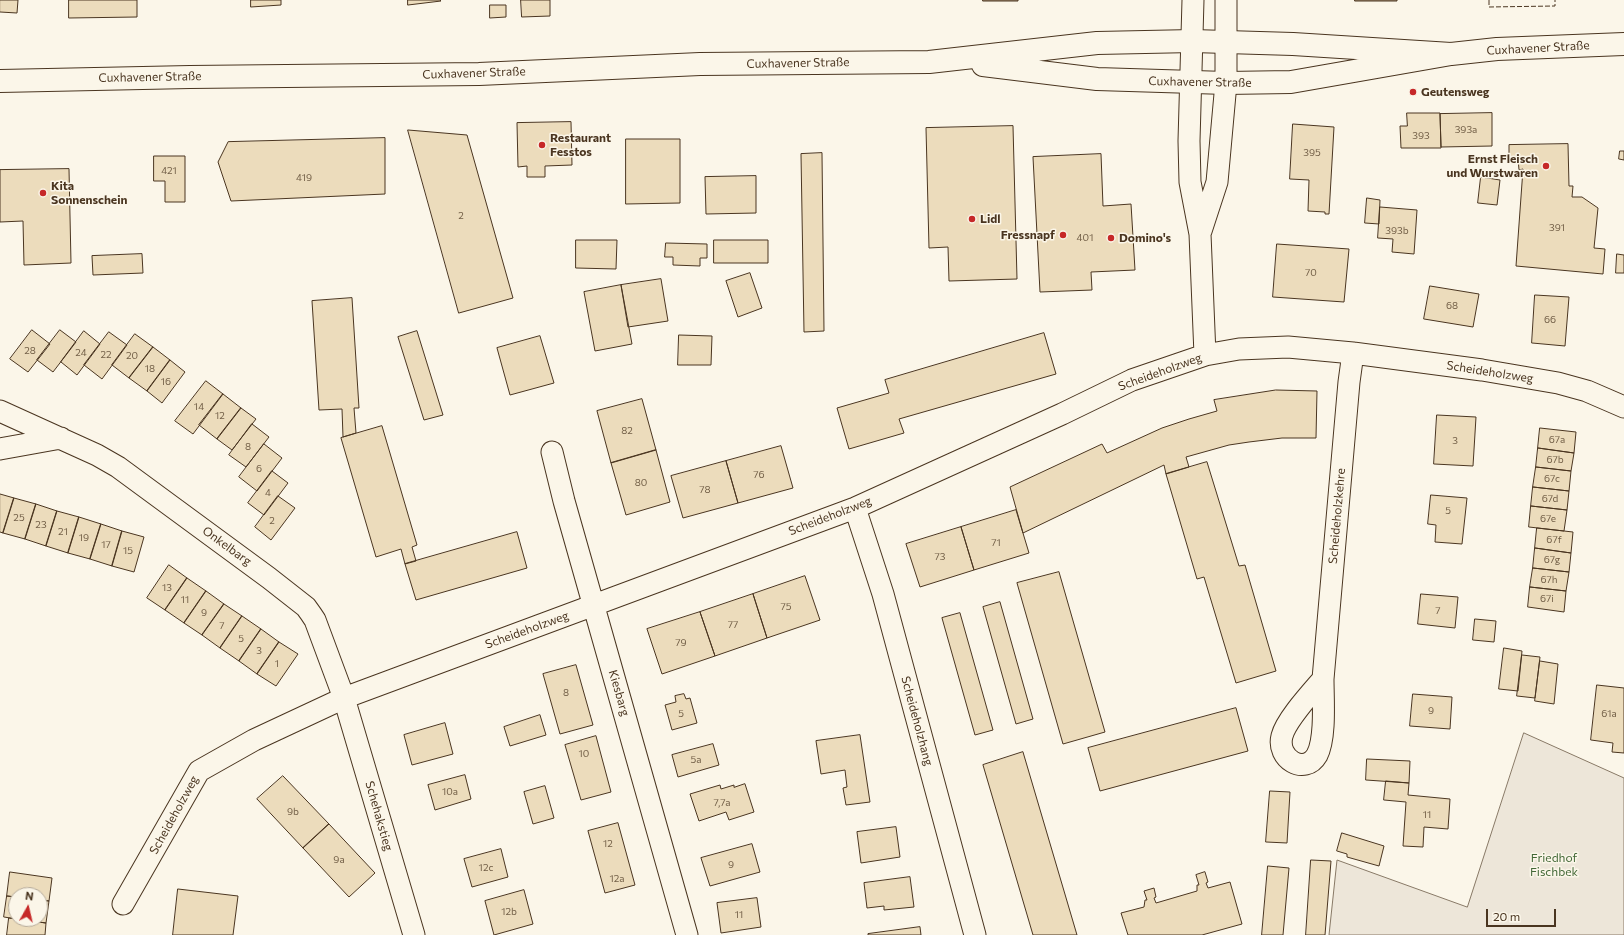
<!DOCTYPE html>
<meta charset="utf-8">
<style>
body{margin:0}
#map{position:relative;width:1624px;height:935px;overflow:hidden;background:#fbf6e9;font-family:Commissioner,sans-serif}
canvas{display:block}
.north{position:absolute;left:8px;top:887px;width:40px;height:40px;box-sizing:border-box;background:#fbf6e9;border:1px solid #b4a999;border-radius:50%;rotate:8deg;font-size:11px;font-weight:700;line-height:16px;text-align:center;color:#4a3520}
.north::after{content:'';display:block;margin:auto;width:14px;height:18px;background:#c62828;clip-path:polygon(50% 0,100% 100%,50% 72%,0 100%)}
.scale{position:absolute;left:1486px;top:909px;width:70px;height:18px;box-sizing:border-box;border:2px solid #4a3520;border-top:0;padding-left:5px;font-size:12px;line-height:14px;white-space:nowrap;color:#4a3520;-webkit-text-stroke:3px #fbf6e9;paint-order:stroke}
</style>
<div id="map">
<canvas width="1624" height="935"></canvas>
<div class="north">N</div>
<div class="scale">20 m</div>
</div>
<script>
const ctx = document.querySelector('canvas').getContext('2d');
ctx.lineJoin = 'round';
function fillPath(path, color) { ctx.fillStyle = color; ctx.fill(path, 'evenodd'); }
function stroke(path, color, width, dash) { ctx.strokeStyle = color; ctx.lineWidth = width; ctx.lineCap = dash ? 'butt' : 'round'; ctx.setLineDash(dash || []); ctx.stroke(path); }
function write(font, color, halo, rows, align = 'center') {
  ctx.font = font + ' Commissioner,sans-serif'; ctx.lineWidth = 3; ctx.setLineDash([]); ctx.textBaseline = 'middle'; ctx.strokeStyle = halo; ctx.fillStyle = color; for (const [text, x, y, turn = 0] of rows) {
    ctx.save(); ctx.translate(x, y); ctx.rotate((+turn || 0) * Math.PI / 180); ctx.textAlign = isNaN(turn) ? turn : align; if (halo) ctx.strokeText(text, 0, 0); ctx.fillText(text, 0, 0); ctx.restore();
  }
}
const green = new Path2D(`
 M1524,733l100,45v157h-295l8,-75 130,47z`);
const building = new Path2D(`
 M0,0h18l-1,13 -17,-1z
 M69,0h68v17l-68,1z
 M251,0h30v5l-30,2z
 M408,0h32l1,1 -33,4z
 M521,0h29v16l-28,1z
 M983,0h35v1h-35z
 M1355,0h42v1h-42z
 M490,5h16v12l-16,1z
 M1407,113h33l1,35h-40l-1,-22h7z
 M1492,113v33l-51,1 -1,-33z
 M571,122l1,43 -27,1v11h-18v-11l-9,1 -1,-44z
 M1293,124l41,3 -5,87h-4v-2l-17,-1 1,-31 -19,-1z
 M1013,126l4,153 -68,2 -1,-34 -19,1 -3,-120z
 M408,130l59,5 46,163 -54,15z
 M385,138v56l-154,7 -13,-39 10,-20z
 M626,139h54v64l-54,1z
 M1568,144l1,42h4l-1,11h10l16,11 -4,40 11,1 -2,25 -87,-8 7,-97 -4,1 -1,-12h-9v-13z
 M1620,151h4v9l-5,-1z
 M822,153l2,178 -20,1 -3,-178z
 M1101,154l2,52 28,-2 4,66 -44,2 1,18 -52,2 -7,-135z
 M154,156h31v46h-20v-21h-11z
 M69,169l2,94 -47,2 -1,-44 -23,1v-52z
 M756,176v37l-50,1 -1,-37z
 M1481,177l19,3 -3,25 -19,-2z
 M1367,198l13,2 -1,24 -14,-1z
 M1380,207l37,3 -3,44 -22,-2 1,-13 -15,-1z
 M576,240h41l-1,29 -40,-1z
 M714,240h54v23h-54z
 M666,243l41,1v14h-7v8l-27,-1v-8h-8z
 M1277,244l72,5 -5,53 -71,-5z
 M142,254l1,19 -50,2 -1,-19z
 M1617,254l7,1v18h-8z
 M750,273l12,35 -24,9 -12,-36z
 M661,279l7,42 -40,6 -7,-42z
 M621,285l11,59 -37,7 -11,-59z
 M1430,286l49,8 -6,33 -49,-8z
 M1535,295l34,2 -4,49 -33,-3z
 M352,298l7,110h-5l2,25 -13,4 -1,-28 -23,1 -7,-109z
 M32,330l18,14 -22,28 -18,-13z
 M60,330l16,12 -23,30 -16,-12z
 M84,331l16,13 -23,31 -16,-13z
 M417,331l26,84 -19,5 -26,-83z
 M109,332l18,13 -25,34 -18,-14z
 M1044,333l12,41 -157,45 5,14 -55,16 -12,-41 52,-15 -4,-13z
 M135,334l18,13 -24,31 -17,-13z
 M679,335l33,1 -1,29h-33z
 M540,336l14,47 -44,12 -13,-47z
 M153,347l17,13 -23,31 -18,-13z
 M170,360l15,12 -23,31 -15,-12z
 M206,381l17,13 -30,40 -18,-13z
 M1276,390l41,1 -1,47h-34l-33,4 -20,3 -43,12 3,10 -23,7 -2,-9 -141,68 -13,-46 92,-43 5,9 55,-25 27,-9 28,-8 -3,-11z
 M223,394l18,14 -24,31 -18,-14z
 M642,399l14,51 -45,13 -14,-52z
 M241,408l15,11 -24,31 -15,-11z
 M1437,415l39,2 -3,49 -39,-2z
 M252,424l17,13 -23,30 -17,-12z
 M382,426l35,119 -5,2 4,14 -11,3 -4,-15 -25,8 -35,-119z
 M1540,428l36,4 -2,21 -36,-5z
 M264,444l18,14 -25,33 -18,-14z
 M781,446l12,42 -55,15 -12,-42z
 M1538,448l36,5 -3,18 -35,-4z
 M656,450l14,52 -44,13 -15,-52z
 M726,461l12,42 -55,15 -12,-42z
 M1207,462l32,104 6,-1 31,106 -40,12 -32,-106 -7,2 -31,-105z
 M1536,467l35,4 -2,20 -36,-4z
 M272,471l16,12 -24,32 -16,-12z
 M1533,487l36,4 -2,19 -36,-4z
 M0,494l14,4 -11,35 -3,-1z
 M1431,495l36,3 -5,46 -27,-2 1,-17 -8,-1z
 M278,496l17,12 -24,32 -16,-13z
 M14,498l22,6 -11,35 -22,-6z
 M36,504l21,7 -11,35 -21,-7z
 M1531,506l36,4 -3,21 -35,-4z
 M1016,510l13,43 -55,17 -13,-43z
 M57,511l22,6 -11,36 -22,-7z
 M79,517l22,7 -11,35 -22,-6z
 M101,524l21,7 -10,35 -22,-7z
 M961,527l13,43 -54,17 -14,-43z
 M1537,528l36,4 -2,21 -36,-5z
 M122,531l22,6 -10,35 -22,-6z
 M517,532l10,36 -111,32 -11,-36z
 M1535,548l36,5 -2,19 -36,-4z
 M169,565l18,13 -22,32 -18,-12z
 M1533,568l36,4 -3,19 -36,-4z
 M1059,572l46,160 -42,12 -46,-161z
 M805,576l15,44 -53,18 -14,-44z
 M187,578l19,13 -22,32 -19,-13z
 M1530,587l36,4 -2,21 -36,-5z
 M206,591l18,13 -22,31 -18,-12z
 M753,594l14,44 -52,18 -15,-44z
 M1421,594l37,3 -3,31 -37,-4z
 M1000,602l33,117 -17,5 -33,-117z
 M224,604l18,12 -22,32 -18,-13z
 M700,612l15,44 -53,18 -15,-45z
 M960,613l33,117 -18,5 -33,-117z
 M242,616l19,13 -22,32 -19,-13z
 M1475,619l21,2 -2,21 -21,-2z
 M261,629l18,13 -22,32 -18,-13z
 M279,642l19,12 -22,32 -19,-12z
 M1504,648l18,3 -4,40 -19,-2z
 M1522,655l18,2 -5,41 -18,-2z
 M1540,661l18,3 -4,40 -19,-3z
 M576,665l17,60 -33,9 -17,-60z
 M1597,685l27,3v65l-12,-1 1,-9 -22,-3z
 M684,694l2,5 4,-1 7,25 -25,7 -7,-25 11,-3 -1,-6z
 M1413,694l39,3 -2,32 -40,-3z
 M1236,708l12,43 -148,40 -12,-43z
 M540,715l6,20 -36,11 -6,-19z
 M445,723l8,31 -41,11 -8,-30z
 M860,735l10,67 -24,3 -3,-17 4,-1 -2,-17 -24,4 -5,-33z
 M596,736l15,56 -30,8 -16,-55z
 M713,744l6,21 -41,12 -6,-22z
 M1023,752l54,183h-44l-50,-170z
 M1367,759l43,2 -1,22 -43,-3z
 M465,775l6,24 -36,11 -7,-25z
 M283,776l46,48 -26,24 -46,-49z
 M1386,781l23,2 -1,12 42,4 -2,30 -24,-2 -1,20 -20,-1 3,-44 -22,-2z
 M745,784l9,28 -25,8 -3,-8 -27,9 -9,-27 30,-9 1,4 13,-4v2z
 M545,786l9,32 -21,6 -9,-32z
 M1270,791l20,1 -3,51 -21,-1z
 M618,823l17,62 -30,8 -17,-62z
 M329,824l46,49 -26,24 -46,-49z
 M896,827l4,30 -39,6 -4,-31z
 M1342,833l42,13 -5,20 -32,-9v-3l-10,-3z
 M752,844l8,28 -50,14 -9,-28z
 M501,849l7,28 -36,10 -8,-28z
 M1311,860l20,1 -6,74h-19z
 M1268,866l21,2 -6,67h-21z
 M10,872l42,6 -3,23 -9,-1v-5h-24v2l-9,-1z
 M1205,872l3,10 -2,1 2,5 22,-6 12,42 -40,11h-74l-7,-22 23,-6 1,-7h2l-3,-9 10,-3 2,9 -2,1 2,5 41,-12v-6h2l-3,-10z
 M910,877l4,30 -30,3v-4l-17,2 -3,-25z
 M178,889l60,7 -5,39h-60z
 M524,890l9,34 -39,11 -9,-34z
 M7,896l9,1v22l-12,-2z
 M757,898l4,29 -40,6 -4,-30z
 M40,900l9,1 -3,22 -29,-4h23z
 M9,918l37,5 -1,12h-38z
 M920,927l1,8h-53v-1z`);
const minor = new Path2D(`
 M1193,0l-4,141 1,41 10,52 5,121
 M1201,231l16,-49 9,-99v-83
 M0,411l97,44 21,12 151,111 37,29 5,7 4,6 29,78 70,237
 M0,449l61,-11
 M552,452l12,49 123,434
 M855,508l28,86 92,341
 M1323,679c-12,14 -37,41 -41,57 -6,23 23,40 35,19 9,-17 6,-56 6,-76l26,-297 4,-29
 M123,904l76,-133 55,-31 90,-42 511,-190 207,-94 70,-34 73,-25 34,-6 49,-2 65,6 129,17 76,13 29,8 37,16`);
const primary = new Path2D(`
 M983,65l114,14 129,4 65,-1 160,-28 46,-5 127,-5
 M0,81l190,-4 289,-3 221,-10 229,-2 168,-19 96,-2 100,3 158,10`);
const fence = new Path2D(`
 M1489,0v7l66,-1v-6`);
const markers = [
 [1413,92,4,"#c62828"],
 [542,145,4,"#c62828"],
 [1546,166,4,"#c62828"],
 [43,193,4,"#c62828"],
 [972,219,4,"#c62828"],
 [1063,235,4,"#c62828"],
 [1111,238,4,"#c62828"]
];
const numberNames = [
 ["393a",1466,130],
 ["393",1421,136],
 ["395",1312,153],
 ["421",169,171],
 ["419",304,178],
 ["2",461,216],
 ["391",1557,228],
 ["393b",1397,231],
 ["401",1085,238],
 ["70",1311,273],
 ["68",1452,306],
 ["66",1550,320],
 ["28",30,351],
 ["24",81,353],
 ["22",106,355],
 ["20",132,356],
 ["18",150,369],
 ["16",166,382],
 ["14",199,407],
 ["12",220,416],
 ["82",627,431],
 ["67a",1557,440],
 ["3",1455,441],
 ["8",248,447],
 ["67b",1555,460],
 ["6",259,469],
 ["76",759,475],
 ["67c",1552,479],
 ["80",641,483],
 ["78",705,490],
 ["4",268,493],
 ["67d",1550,499],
 ["5",1448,511],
 ["25",19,518],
 ["67e",1548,519],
 ["2",272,521],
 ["23",41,525],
 ["21",63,532],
 ["19",84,538],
 ["67f",1554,540],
 ["71",996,543],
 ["17",106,545],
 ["15",128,551],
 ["73",940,557],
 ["67g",1552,560],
 ["67h",1549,580],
 ["13",167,588],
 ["67i",1547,599],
 ["11",185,600],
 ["75",786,607],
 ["7",1438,611],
 ["9",204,613],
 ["77",733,625],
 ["7",222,626],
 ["5",241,639],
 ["79",681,643],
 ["3",259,651],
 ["1",277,664],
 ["8",566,693],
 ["9",1431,711],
 ["5",681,714],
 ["61a",1609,714],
 ["10",584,754],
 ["5a",696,760],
 ["10a",450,792],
 ["7,7a",722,803],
 ["9b",293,812],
 ["11",1427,815],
 ["12",608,844],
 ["9a",339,860],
 ["9",731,865],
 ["12c",486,868],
 ["12a",617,879],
 ["12b",509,912],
 ["11",739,915]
];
const streetNames = [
 ["Cuxhavener Straße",1538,48,-3],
 ["Cuxhavener Straße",798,63,-1],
 ["Cuxhavener Straße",474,73,-2],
 ["Cuxhavener Straße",150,77,-1],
 ["Cuxhavener Straße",1200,82,1],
 ["Scheideholzweg",1160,372,-20],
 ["Scheideholzweg",1490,372,9],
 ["Scheideholzweg",830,516,-21],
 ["Scheideholzkehre",1337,516,-85],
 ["Onkelbarg",227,546,36],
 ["Scheideholzweg",527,630,-20],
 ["Kiesbarg",619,693,74],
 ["Scheideholzhang",917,721,75],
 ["Scheideholzweg",174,815,-61],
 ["Schehakstieg",379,816,74]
];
const poiNames = [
 ["Geutensweg",1421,92],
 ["Restaurant",550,138],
 ["Fesstos",550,152],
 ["Ernst Fleisch",1538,159,"right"],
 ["und Wurstwaren",1538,173,"right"],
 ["Kita",51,186],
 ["Sonnenschein",51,200],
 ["Lidl",980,219],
 ["Fressnapf",1055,235,"right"],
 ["Domino's",1119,238]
];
const parkNames = [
 ["Friedhof",1554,858],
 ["Fischbek",1554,872]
];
fillPath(green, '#ede6d9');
stroke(green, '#887966', 1);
fillPath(building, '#ecdcbc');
stroke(building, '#4a3520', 1);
stroke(minor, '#4a3520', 23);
stroke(primary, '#4a3520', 24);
stroke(minor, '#fbf6e9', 21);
stroke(primary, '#fbf6e9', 22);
stroke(fence, '#4a3520', 1, [5, 2]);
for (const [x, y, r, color] of markers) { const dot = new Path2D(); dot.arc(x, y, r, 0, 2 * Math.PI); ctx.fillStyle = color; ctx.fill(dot); stroke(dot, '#fbf6e9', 1.5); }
write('10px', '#725f47', null, numberNames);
write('12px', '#4a3520', '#fbf6e9', streetNames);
write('bold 12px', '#4a3520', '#fbf6e9', poiNames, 'left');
write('12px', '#436837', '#fbf6e9', parkNames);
</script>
